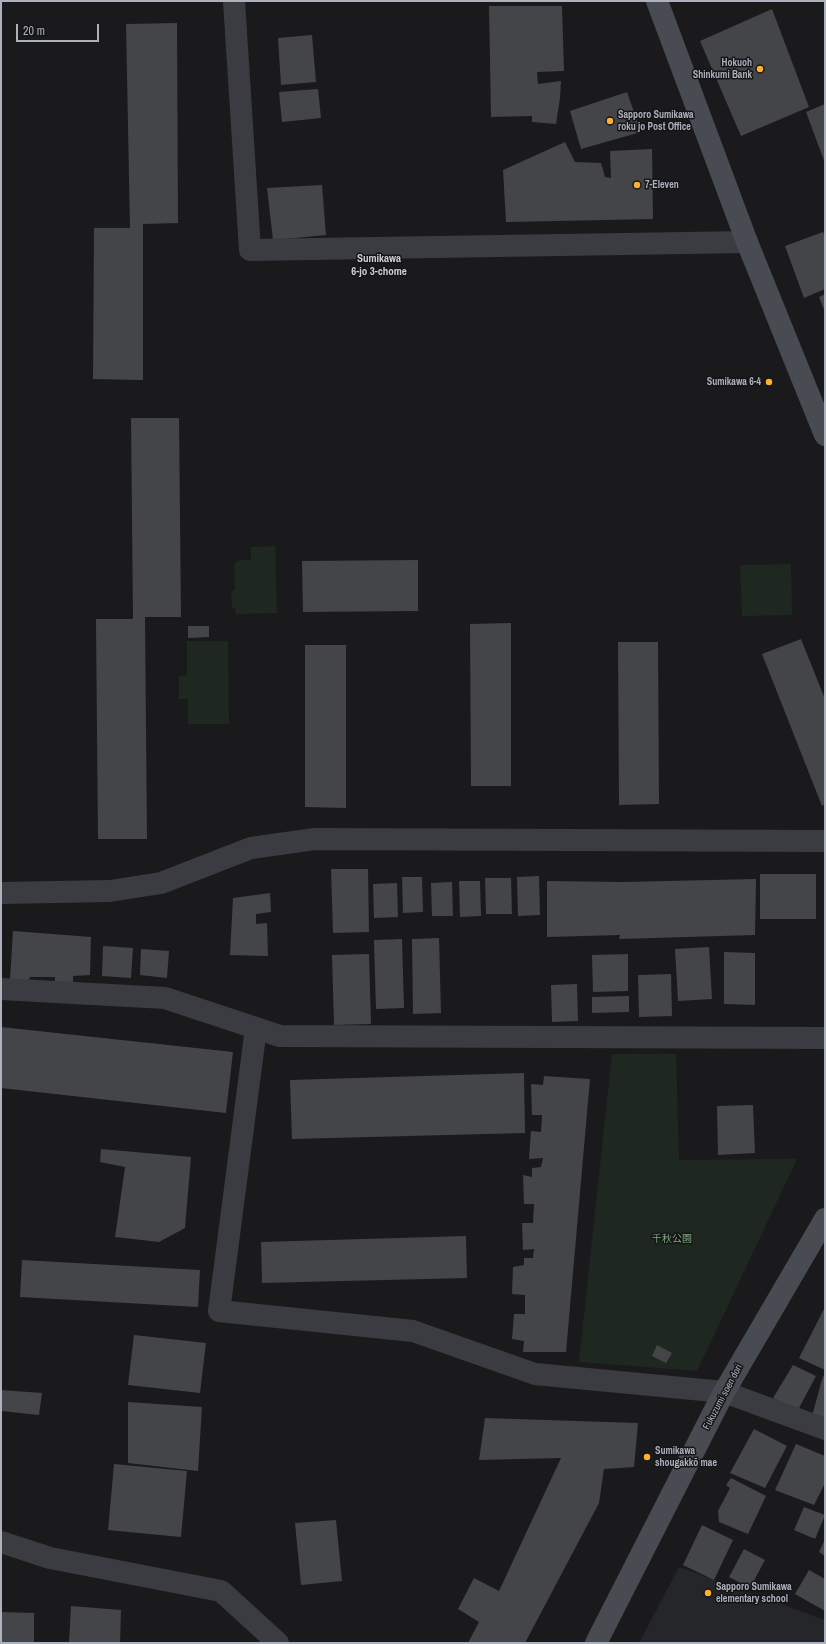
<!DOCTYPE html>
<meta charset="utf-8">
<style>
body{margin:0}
#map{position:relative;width:826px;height:1644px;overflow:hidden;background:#1a1a1c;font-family:"Archivo Narrow",sans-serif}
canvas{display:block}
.frame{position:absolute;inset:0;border:2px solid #abb1bd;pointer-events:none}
.scale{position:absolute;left:16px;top:24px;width:83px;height:18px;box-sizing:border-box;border:2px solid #abb1bd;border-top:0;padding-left:5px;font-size:12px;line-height:14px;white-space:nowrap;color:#abb1bd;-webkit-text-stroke:3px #151517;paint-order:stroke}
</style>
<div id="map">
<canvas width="826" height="1644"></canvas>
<div class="frame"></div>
<div class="scale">20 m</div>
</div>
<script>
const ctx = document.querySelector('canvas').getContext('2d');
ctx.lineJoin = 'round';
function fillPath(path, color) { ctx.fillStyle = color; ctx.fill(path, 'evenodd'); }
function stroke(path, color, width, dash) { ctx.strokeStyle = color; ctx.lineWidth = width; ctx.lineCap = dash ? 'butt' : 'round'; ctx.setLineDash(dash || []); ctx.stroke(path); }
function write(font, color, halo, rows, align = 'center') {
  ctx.font = font + ' "Archivo Narrow","Noto Sans JP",sans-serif'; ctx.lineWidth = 3; ctx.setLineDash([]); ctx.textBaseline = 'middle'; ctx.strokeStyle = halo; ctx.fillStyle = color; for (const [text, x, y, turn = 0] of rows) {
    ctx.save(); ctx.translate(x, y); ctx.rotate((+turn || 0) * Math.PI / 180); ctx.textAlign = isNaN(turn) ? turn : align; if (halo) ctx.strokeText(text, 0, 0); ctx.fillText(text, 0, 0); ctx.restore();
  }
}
const built = new Path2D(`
 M679,1567l146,53v23h-186z`);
const green = new Path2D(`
 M275,546l2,67 -41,1 -1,-6h-3l-1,-17 4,-1 -1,-25 6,-5h11v-13z
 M791,564l1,51 -50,1 -2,-51z
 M187,641h41l1,83h-41v-25h-9v-23l8,-1z
 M612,1054h64l3,106 118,-1 -100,212 -118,-9z`);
const building = new Path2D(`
 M489,6h73l2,65 -27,1 1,12 23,-3 -1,17 -4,26 -24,-2v-6l-41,1z
 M772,9l37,98 -68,29 -41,-95z
 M177,23l1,200 -35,1v156l-50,-1 1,-151h36l-4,-204z
 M312,35l4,47 -35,3 -3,-47z
 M318,89l3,29 -39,4 -3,-30z
 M627,92l14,40 -60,17 -11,-38z
 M825,104v59l-19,-51z
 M565,142l10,20 26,1 4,14 6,1 -1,-27 42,-2 1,70 -147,3 -3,-52z
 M322,185l4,50 -53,5 -6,-52z
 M823,232l2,5v52l-21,9 -19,-52z
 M825,294v18l-6,-15z
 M131,418h48l2,199h-36l2,222h-49l-2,-220h37z
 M418,560v51l-115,1 -1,-51z
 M511,623v163h-40l-1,-162z
 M188,626h21v11l-21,1z
 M801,639l24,60v105l-3,2 -60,-152z
 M618,642h40l1,162 -40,1z
 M305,645h41v163l-41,-1z
 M331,869h37l1,63 -36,1z
 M760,874h56v45h-56z
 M539,876l1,39 -22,1 -1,-39z
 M402,877h20l1,35 -20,1z
 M485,878h26l1,36h-26z
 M756,879l-1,56 -136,4 1,-4 -73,2v-56l76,1z
 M459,881h21l1,35 -21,1z
 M452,882l1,34h-21l-1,-33z
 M397,883l1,34 -24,1 -1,-34z
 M270,893l1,19 -15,2v10l11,-1 1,33 -38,-1 3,-57z
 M13,931l78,6 -1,38 -17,1v8l-18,-1v-6h-25l-2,5 -18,-2z
 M439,938l2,75 -28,1 -1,-75z
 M402,939l2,69 -28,1 -2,-69z
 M103,946l30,2 -2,30 -29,-2z
 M709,947l3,52 -34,2 -3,-52z
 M141,949l28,2 -2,27 -27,-3z
 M724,952l31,1v52l-31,-1z
 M369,954l2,70 -37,1 -2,-70z
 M628,954v37l-35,1 -1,-37z
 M671,974l1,42 -33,1 -1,-42z
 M577,984l1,37 -26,1 -1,-37z
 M629,996v16l-37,1v-16z
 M1,1027l232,25 -7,61 -225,-25z
 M524,1073l1,60 -233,6 -2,-59z
 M544,1076l46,3 -24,273h-43l1,-11 -12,-2 2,-25h11v-19l-13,-1 1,-27 11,-2v-7h9l1,-9 -11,1 -1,-27h11l1,-19h-10l-1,-29 9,2v-9l9,-1 2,-9 -14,1 2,-28 10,1 1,-17h-10l-1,-31 12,1z
 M753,1105l2,48 -37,2 -1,-49z
 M101,1149l90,8 -6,71 -26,14 -44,-5 10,-70 -25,-5z
 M466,1236l1,42 -205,5 -1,-41z
 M22,1260l178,10 -2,37 -178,-10z
 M825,1307v63l-26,-12z
 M134,1335l72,8 -6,50 -72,-8z
 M657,1345l15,8 -6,10 -14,-7z
 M793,1365l23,11 -18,34 -25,-12z
 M823,1376l2,1v43l-13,-4z
 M1,1390l41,3 -3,22 -38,-4z
 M128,1402l74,5 -4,64 -70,-8z
 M485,1418l153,5 -4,44 -30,2 -5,34 -74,140h-57l11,-21 -21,-13 16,-31 25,13 62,-133 -82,2z
 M754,1429l33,17 -22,42 -35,-15z
 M796,1444l29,12v27l-11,22 -39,-15z
 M114,1464l73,7 -6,66 -73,-7z
 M731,1478l35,18 -18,38 -29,-12 -1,-11 12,-23 -4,-3z
 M804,1507l21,8 -10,24 -21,-9z
 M336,1520l6,61 -41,4 -6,-62z
 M702,1525l31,15 -19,40 -31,-15z
 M825,1539v17l-6,-4z
 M744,1549l21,11 -15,28 -21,-11z
 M809,1570l16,9v32l-30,-17z
 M71,1606l50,4 -1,33h-51z
 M1,1612l33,1v30h-33z`);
const street = new Path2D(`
 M234,1l16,249 497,-8
 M1,893l109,-2 51,-8 90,-35 64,-9 510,2
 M1,989l164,9 115,38 545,2
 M256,1028l-37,283 194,20 122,43 189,18 101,37
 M1,1542l49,16 171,33 57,52`);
const secondary = new Path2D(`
 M657,1l90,241 78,193
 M596,1643l128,-251 101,-173`);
const markers = [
 [760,69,4,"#ffb02f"],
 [610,121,4,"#ffb02f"],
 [637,185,4,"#ffb02f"],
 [769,382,4,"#ffb02f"],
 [647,1457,4,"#ffb02f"],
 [708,1593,4,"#ffb02f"]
];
const poiNames = [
 ["Hokuoh",752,63,"right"],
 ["Shinkumi Bank",752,75,"right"],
 ["Sapporo Sumikawa",618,115],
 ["roku jo Post Office",618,127],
 ["7-Eleven",645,185],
 ["Sumikawa 6-4",761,382,"right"],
 ["Sumikawa",655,1451],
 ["shougakkō mae",655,1463],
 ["Sapporo Sumikawa",716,1587],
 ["elementary school",716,1599]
];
const parkNames = [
 ["千秋公園",672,1239]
];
const streetNames = [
 ["Fukuzumi soen dori",723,1397,-62]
];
const neighbourhoodNames = [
 ["Sumikawa",379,259],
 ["6-jo 3-chome",379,272]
];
fillPath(built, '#252629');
fillPath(green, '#1f2820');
fillPath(building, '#444549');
stroke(street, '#3a3c42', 22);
stroke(secondary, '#484b52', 22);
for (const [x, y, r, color] of markers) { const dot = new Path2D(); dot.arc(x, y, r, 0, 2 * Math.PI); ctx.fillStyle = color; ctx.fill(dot); stroke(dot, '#151517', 1.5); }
write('bold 10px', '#abb1bd', '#151517', poiNames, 'left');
write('10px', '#81a981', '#151517', parkNames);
write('10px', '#abb1bd', '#151517', streetNames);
write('bold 11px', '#cdd0d8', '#151517', neighbourhoodNames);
</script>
